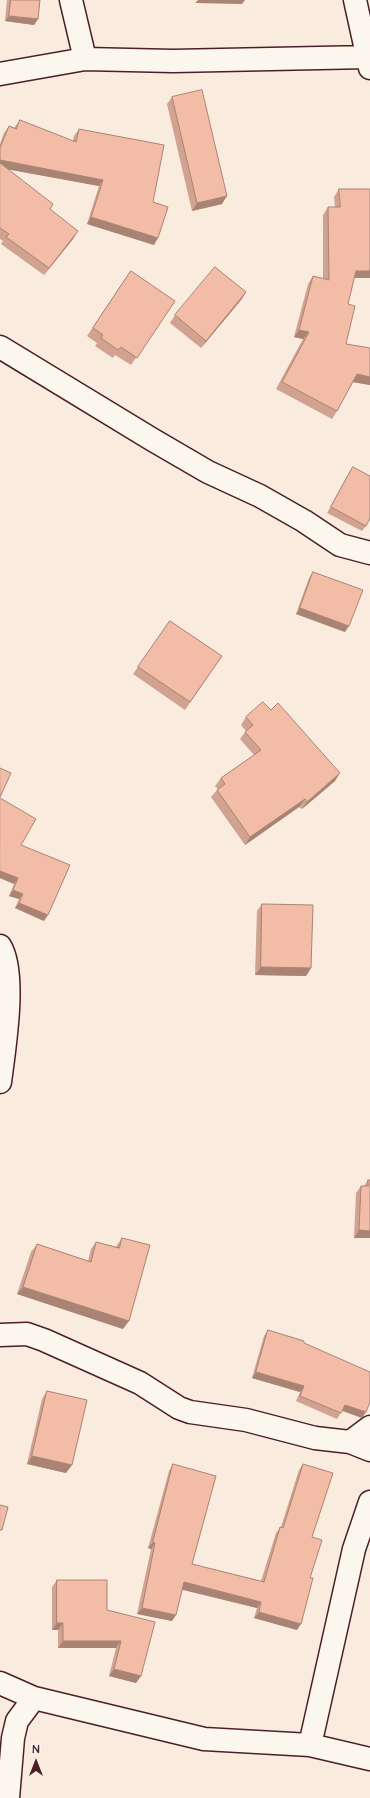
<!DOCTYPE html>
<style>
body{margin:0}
#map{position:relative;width:370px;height:1798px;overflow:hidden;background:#f9ebde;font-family:"Architects Daughter",sans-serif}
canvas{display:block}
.north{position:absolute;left:16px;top:1742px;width:40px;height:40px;-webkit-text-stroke:3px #fbf7ec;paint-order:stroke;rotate:0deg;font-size:11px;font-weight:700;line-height:16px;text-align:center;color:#4a1f2b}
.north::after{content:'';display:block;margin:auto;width:14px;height:18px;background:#4a1f2b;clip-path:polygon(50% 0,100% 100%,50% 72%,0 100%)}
</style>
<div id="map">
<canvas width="370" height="1798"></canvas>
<div class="north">N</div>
</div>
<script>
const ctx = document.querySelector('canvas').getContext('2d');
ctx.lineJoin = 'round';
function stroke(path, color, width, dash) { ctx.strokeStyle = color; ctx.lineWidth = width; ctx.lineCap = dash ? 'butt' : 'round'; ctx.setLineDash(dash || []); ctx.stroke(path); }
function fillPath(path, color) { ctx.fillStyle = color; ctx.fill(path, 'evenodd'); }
const minor = new Path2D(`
 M71,0l14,59
 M355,0l15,68
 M0,74l85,-15 88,2 195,-4
 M0,347l153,93 55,32 52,24 44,25 36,24 30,8
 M0,946c17,27 4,104 0,136
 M0,1335l27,-1 17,6 96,43 39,25 11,4 56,8 69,18 35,4 20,8
 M350,1442l20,-15
 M0,1683l34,15 170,41 106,6 60,14
 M310,1745l44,-196 16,-47
 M8,1798l5,-60 4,-17 17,-23`);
const wall = new Path2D(`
 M7,0h33l-2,19 -4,6 -29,-4z
 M172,97l50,107 -30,7 -25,-107z
 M20,120l53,21 1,-5 5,-7 74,73 1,43 -67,-21 12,-38 -91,-17 42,40 23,30 -29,36 -43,-31 2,-3 -3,-2v-95l4,-11 5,-7 5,2z
 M339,189l31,18v71h-16l-6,26 -2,40 24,4v37l-17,-3 -16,29 -5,8 -56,-30 27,-50 -9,-2 14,-53 5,-8 10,3v-64l5,-8h7l-1,-10z
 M131,271l44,30 -44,64 -16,-10 -2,3 -18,-12 2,-3 -10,-7z
 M246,292l-5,8 -40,48 -31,-25 5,-8z
 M353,467l13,59 -4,5 -35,-18 22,-40z
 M313,572l32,60 -49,-18 13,-36z
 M170,621l52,35 -37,54 -52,-36z
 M246,717l89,64 -33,28 -3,-2 -54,38 -34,-48 7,-8 -3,-3 6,-8 33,-23 -14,-16 6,-8 -5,-6z
 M0,798l21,47 23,76 -29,-13 4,-9 -10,-3 5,-12 -14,-6z
 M262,904l49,64 -5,8 -51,-1 2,-64z
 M368,1180h2v58h-16l2,-45 5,-7h3z
 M122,1238l1,91 -106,-35 14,-42 6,-8 51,17 3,-12 5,-7 20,5 1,-2z
 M268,1330l36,13 58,75 -20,-7 -5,8 -41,-18 4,-9 -48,-14 12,-42z
 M47,1391l19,82 -39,-9 15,-65z
 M173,1464l19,100 69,17 15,-48 5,-6 18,-57 4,-6 9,73 -2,41 -13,52 -43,-12 3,-10 -75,-19 -10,32 -35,-7 14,-65 -3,-1 21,-77z
 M57,1580l50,30 34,66 -5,7 -27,-7 7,-28h-58v-18h-6v-43z`);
const shadedWall = new Path2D(`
 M198,0h47l-3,4 -47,-1z
 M9,16l29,3 -4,6 -29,-4z
 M0,160l103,20 -4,6 -99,-18z
 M227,196l-5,8 -30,7 5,-8z
 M91,217l67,21 -4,7 -67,-21z
 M78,231l-5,8 -29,36 5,-7z
 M356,271h14v7h-19z
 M246,292l-5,8 -40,48 5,-7z
 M299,330l10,2 -6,7 -9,-2z
 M357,374l13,3v8l-18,-3z
 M300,608l49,18 -4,6 -49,-18z
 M340,773l-5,8 -33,28 5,-7z
 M305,799l-6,8 -54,38 5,-8z
 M0,871l18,7 -4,6 -14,-6z
 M13,890l10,4 -4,5 -10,-3z
 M19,903l29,12 -4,6 -29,-13z
 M261,967l50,1 -5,8 -51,-1z
 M359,1230l11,1v7h-16z
 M23,1287l106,34 -6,8 -106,-35z
 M256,1372l48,14 -4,6 -48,-14z
 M345,1405l21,7 -4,6 -21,-8z
 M32,1456l40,9 -6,8 -39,-9z
 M153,1542l2,1 -4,6 -3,-1z
 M184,1582l77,20 -4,6 -78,-19z
 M142,1608l34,7 -4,6 -35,-7z
 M259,1612l42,12 -4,6 -43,-12z
 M57,1623h6l-5,7h-6z
 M63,1641h58l-5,7h-58z
 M114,1669l27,7 -5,7 -27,-7z`);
const building = new Path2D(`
 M11,0h29l-2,19 -29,-3z
 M202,90l25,106 -30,7 -25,-106z
 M20,120l56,22 3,-13 85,16 -11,57 15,5 -10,31 -67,-21 12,-37 -103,-20v-12l9,-22 7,3z
 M0,163l53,41 -3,5 28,22 -29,37 -43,-31 3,-3 -9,-6z
 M339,189h31v82h-14l-8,33 7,2 -9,38 24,4v29l-13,-3 -20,37 -55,-29 27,-50 -10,-2 14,-54 16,4 -1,-73h12z
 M215,267l31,25 -40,49 -31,-26z
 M131,271l44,30 -38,57 -16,-11 -3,3 -17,-12 2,-3 -10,-7z
 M353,467l17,9v42l-4,8 -35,-19z
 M313,572l50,18 -14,36 -49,-18z
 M170,621l52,35 -32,46 -52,-35z
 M263,702l8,8 7,-7 62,70 -33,29 -2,-3 -55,38 -33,-47 8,-6 -4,-6 40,-28 -16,-18 8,-7 -7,-8z
 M0,768l11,5 -11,24z
 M0,798l36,21 -15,26 49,20 -22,50 -29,-12 4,-9 -10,-4 5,-12 -18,-7z
 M262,904l51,1 -2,63 -50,-1z
 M368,1180h2v51l-11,-1 2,-44h7z
 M122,1238l28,7 -21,76 -106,-34 14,-43 54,18 5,-20 23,6z
 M268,1330l36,11v2l66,29v30l-4,10 -21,-7 -4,8 -41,-17 4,-10 -48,-14z
 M47,1391l40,9 -15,65 -40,-9z
 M173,1464l43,12 -24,88 72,18 16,-55 3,1 20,-64 30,9 -21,64 10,3 -12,38h3l-12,46 -42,-12 2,-10 -77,-20 -8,33 -34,-7 13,-65 -2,-1z
 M0,1505l8,2 -6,23h-2z
 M57,1580h50v30l48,12 -14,54 -27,-7 7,-28h-58v-18h-6z`);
stroke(minor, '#4a1f2b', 25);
stroke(minor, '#fbf7ec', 22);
fillPath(wall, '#d0a28f');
fillPath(shadedWall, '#a98474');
fillPath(building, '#f2bca6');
stroke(building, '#a98474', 1);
</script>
